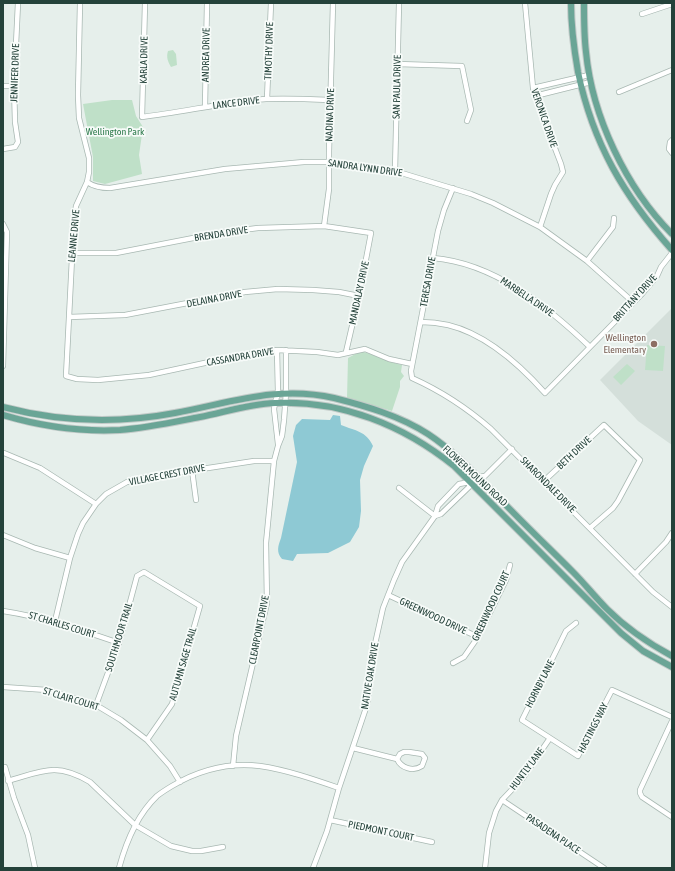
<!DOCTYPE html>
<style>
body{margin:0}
#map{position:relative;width:675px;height:871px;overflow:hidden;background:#e6efeb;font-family:"Asap Condensed",sans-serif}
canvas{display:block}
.frame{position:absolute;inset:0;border:4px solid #24423a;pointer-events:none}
</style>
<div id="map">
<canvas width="675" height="871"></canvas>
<div class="frame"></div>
</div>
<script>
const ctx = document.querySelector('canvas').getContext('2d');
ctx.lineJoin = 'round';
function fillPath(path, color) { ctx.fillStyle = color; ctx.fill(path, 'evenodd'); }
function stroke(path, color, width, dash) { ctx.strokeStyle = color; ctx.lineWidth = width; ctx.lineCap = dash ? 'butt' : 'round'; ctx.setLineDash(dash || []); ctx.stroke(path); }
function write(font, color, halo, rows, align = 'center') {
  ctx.font = font + ' "Asap Condensed",sans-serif'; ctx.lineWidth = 3.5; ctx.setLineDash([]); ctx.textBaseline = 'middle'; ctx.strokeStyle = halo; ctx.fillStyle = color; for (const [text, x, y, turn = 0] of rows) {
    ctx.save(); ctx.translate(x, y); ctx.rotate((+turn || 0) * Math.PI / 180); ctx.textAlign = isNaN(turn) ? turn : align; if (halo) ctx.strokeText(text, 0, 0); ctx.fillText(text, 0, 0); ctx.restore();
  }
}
const built = new Path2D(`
 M672,308v137l-34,-24 -38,-41z`);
const green = new Path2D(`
 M173,50l3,4 1,11 -6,2c-3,-5 -5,-10 -3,-16z
 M112,100h20l4,16 7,11 -4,28 3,19 -37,10 -12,-3v-24l-10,-53z
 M647,345l18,1 -2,25 -18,-1z
 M361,351c14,4 27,11 41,14l-1,7 3,4 -4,5v6l-8,24 -45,-13 1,-40z
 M627,364l8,7 -14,14 -8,-8z`);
const water = new Path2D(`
 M333,415l7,1 1,9c15,6 25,6 32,21l-9,20 -4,14 1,31 -2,16 -9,15 -22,11 -31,1 -4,7 -11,-2c-6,-7 -4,-13 -1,-21l16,-76 -4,-26 3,-11 6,-6 28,1z`);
const minor = new Path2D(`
 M80,3l-2,92 1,23 10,40v14l-2,10 -11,24 -2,13 -8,157 11,3 21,1 51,-5 88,-19 40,-6 40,2 21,3 27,-6 24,10 23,5
 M145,3l-3,114c42,-5 83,-15 124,-18 21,-1 43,0 64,1
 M525,3l8,85 2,8 26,68 2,8 -8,13 -4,9 -11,33
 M642,14l30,-10
 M397,64l65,2 9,44 -4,11
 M3,86h11
 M533,88l56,-13
 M619,92l53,-22
 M535,96l56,-14
 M267,99l4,-96
 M205,107l2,-104
 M672,140l-2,2 -1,7 3,4
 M3,149l12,-2 3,-5 -3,-20 -1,-36 4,-83
 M395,171l4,-168
 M87,182c7,5 15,6 23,6l115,-19 79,-7h25l66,9 76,23 22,9 47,24 47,34 46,41
 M453,188l-9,22 -6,21 -27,140 1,7c29,13 55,30 79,51l162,163 19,15
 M3,224l4,8 -4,134
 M324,226l5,-37v-37l4,-149
 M72,253h44l103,-20 39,-5 66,-2 47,7 -12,63 -13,56
 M433,258c61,5 114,48 157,89
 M587,261l26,-34 1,-9
 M69,317l56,-2 120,-23 33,-3 35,1 26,2 20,4
 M421,322c9,0 18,1 27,3 38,9 72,40 97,68l96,-98 16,-19 4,-9 11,-14
 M277,350l1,43 -3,10 -1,6 4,35
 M4,453l36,15 56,36
 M192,470l4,30
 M544,481l60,-56 36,35 -22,41 -5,7 -23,20
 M399,488l36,28
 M435,516l6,-2 28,-27 1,-5
 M3,535l32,13 35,10
 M635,574l31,-32 6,-9
 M388,595l90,42
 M3,611c40,6 78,19 116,32
 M55,621l15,-63 8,-24 5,-11 13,-19 10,-10 21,-12 22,-5 105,-16h20
 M576,623l-10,8 -44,89 56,36 34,-66 60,27
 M453,663l11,-6 14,-20 28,-57 4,-15
 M3,687l44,3 49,15 25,15 26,20 23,26 10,16
 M96,705l23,-62 18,-67 7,-4 56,34 -28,98 -25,36
 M672,721l-32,69v3l2,4 30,20
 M353,748l44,11
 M404,752h5l13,2 3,4 -3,8c-9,6 -21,2 -25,-7l3,-5z
 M233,766l3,-30 31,-133 -1,-60 8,-82 4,-15 4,-10 2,-16 2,-27v-43
 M5,767l9,31 14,37 7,33
 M8,781c35,-10 48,-19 82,1l45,43 36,21 21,5h9l22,-4
 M502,800l102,68
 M330,820l102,22
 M119,868c7,-26 18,-53 38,-72 5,-4 10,-7 15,-10 27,-16 56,-24 88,-20 27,4 53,13 79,22
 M313,868l14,-37 12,-43 28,-83 8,-61 8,-36 11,-28 8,-18 33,-46 3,-10 21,-22 11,-2 8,-5 7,-1 27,-27
 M485,868l4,-35 7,-22 6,-11 20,-21 28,-41`);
const major = new Path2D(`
 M571,3c0,24 3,46 7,69 15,72 46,124 94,178
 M584,3c0,16 0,33 2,49 6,64 40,136 86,182
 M3,407c57,15 114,17 172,6 55,-10 102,-28 159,-15 32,8 66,18 94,36 26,17 49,42 71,64 24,25 49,49 74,74 12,12 22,25 34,37 19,19 41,34 65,47
 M3,415c37,11 78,17 117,15 27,-2 54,-8 80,-13 25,-5 50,-13 75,-14 66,-3 128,22 179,63l167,167 22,18 29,16`);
const markers = [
 [654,344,4,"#8d6e63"]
];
const streetNames = [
 ["TIMOTHY DRIVE",269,51,-88],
 ["ANDREA DRIVE",206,55,-89],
 ["KARLA DRIVE",144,60,-89],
 ["JENNIFER DRIVE",15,73,-88],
 ["SAN PAULA DRIVE",397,87,-89],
 ["LANCE DRIVE",236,103,-7],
 ["NADINA DRIVE",330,115,-88],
 ["VERONICA DRIVE",544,118,71],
 ["SANDRA LYNN DRIVE",365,168,8],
 ["BRENDA DRIVE",221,234,-9],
 ["LEANNE DRIVE",74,236,-85],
 ["TERESA DRIVE",428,282,-80],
 ["MANDALAY DRIVE",359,293,-78],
 ["MARBELLA DRIVE",527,297,34],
 ["BRITTANY DRIVE",635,298,-48],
 ["DELAINA DRIVE",214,299,-11],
 ["CASSANDRA DRIVE",240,357,-10],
 ["BETH DRIVE",574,453,-43],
 ["VILLAGE CREST DRIVE",167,475,-11],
 ["FLOWER MOUND ROAD",475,476,43],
 ["SHARONDALE DRIVE",548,485,45],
 ["GREENWOOD COURT",491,606,-65],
 ["GREENWOOD DRIVE",433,616,25],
 ["ST CHARLES COURT",62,625,17],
 ["CLEARPOINT DRIVE",259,630,-79],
 ["SOUTHMOOR TRAIL",119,637,-73],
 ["AUTUMN SAGE TRAIL",183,664,-74],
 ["NATIVE OAK DRIVE",370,676,-81],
 ["HORNBY LANE",540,684,-63],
 ["ST CLAIR COURT",71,699,17],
 ["HASTINGS WAY",593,728,-63],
 ["HUNTLY LANE",527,769,-53],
 ["PIEDMONT COURT",381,831,12],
 ["PASADENA PLACE",553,834,34]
];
const parkNames = [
 ["Wellington Park",115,132]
];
const educationNames = [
 ["Wellington",646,338],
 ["Elementary",646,350]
];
fillPath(built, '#d4dfda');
fillPath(green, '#bfe0c8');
fillPath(water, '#8ec9d4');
stroke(minor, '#a8b8b2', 6);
stroke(major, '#c2cac8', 8);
stroke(minor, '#fff', 4.5);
stroke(major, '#6aa596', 6);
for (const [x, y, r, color] of markers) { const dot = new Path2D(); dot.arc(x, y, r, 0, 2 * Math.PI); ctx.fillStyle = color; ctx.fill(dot); stroke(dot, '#f7fbf9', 1.5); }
write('10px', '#24423a', '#f7fbf9', streetNames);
write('10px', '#2d7a4b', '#f7fbf9', parkNames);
write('10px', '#785e54', '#f7fbf9', educationNames, 'right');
</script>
